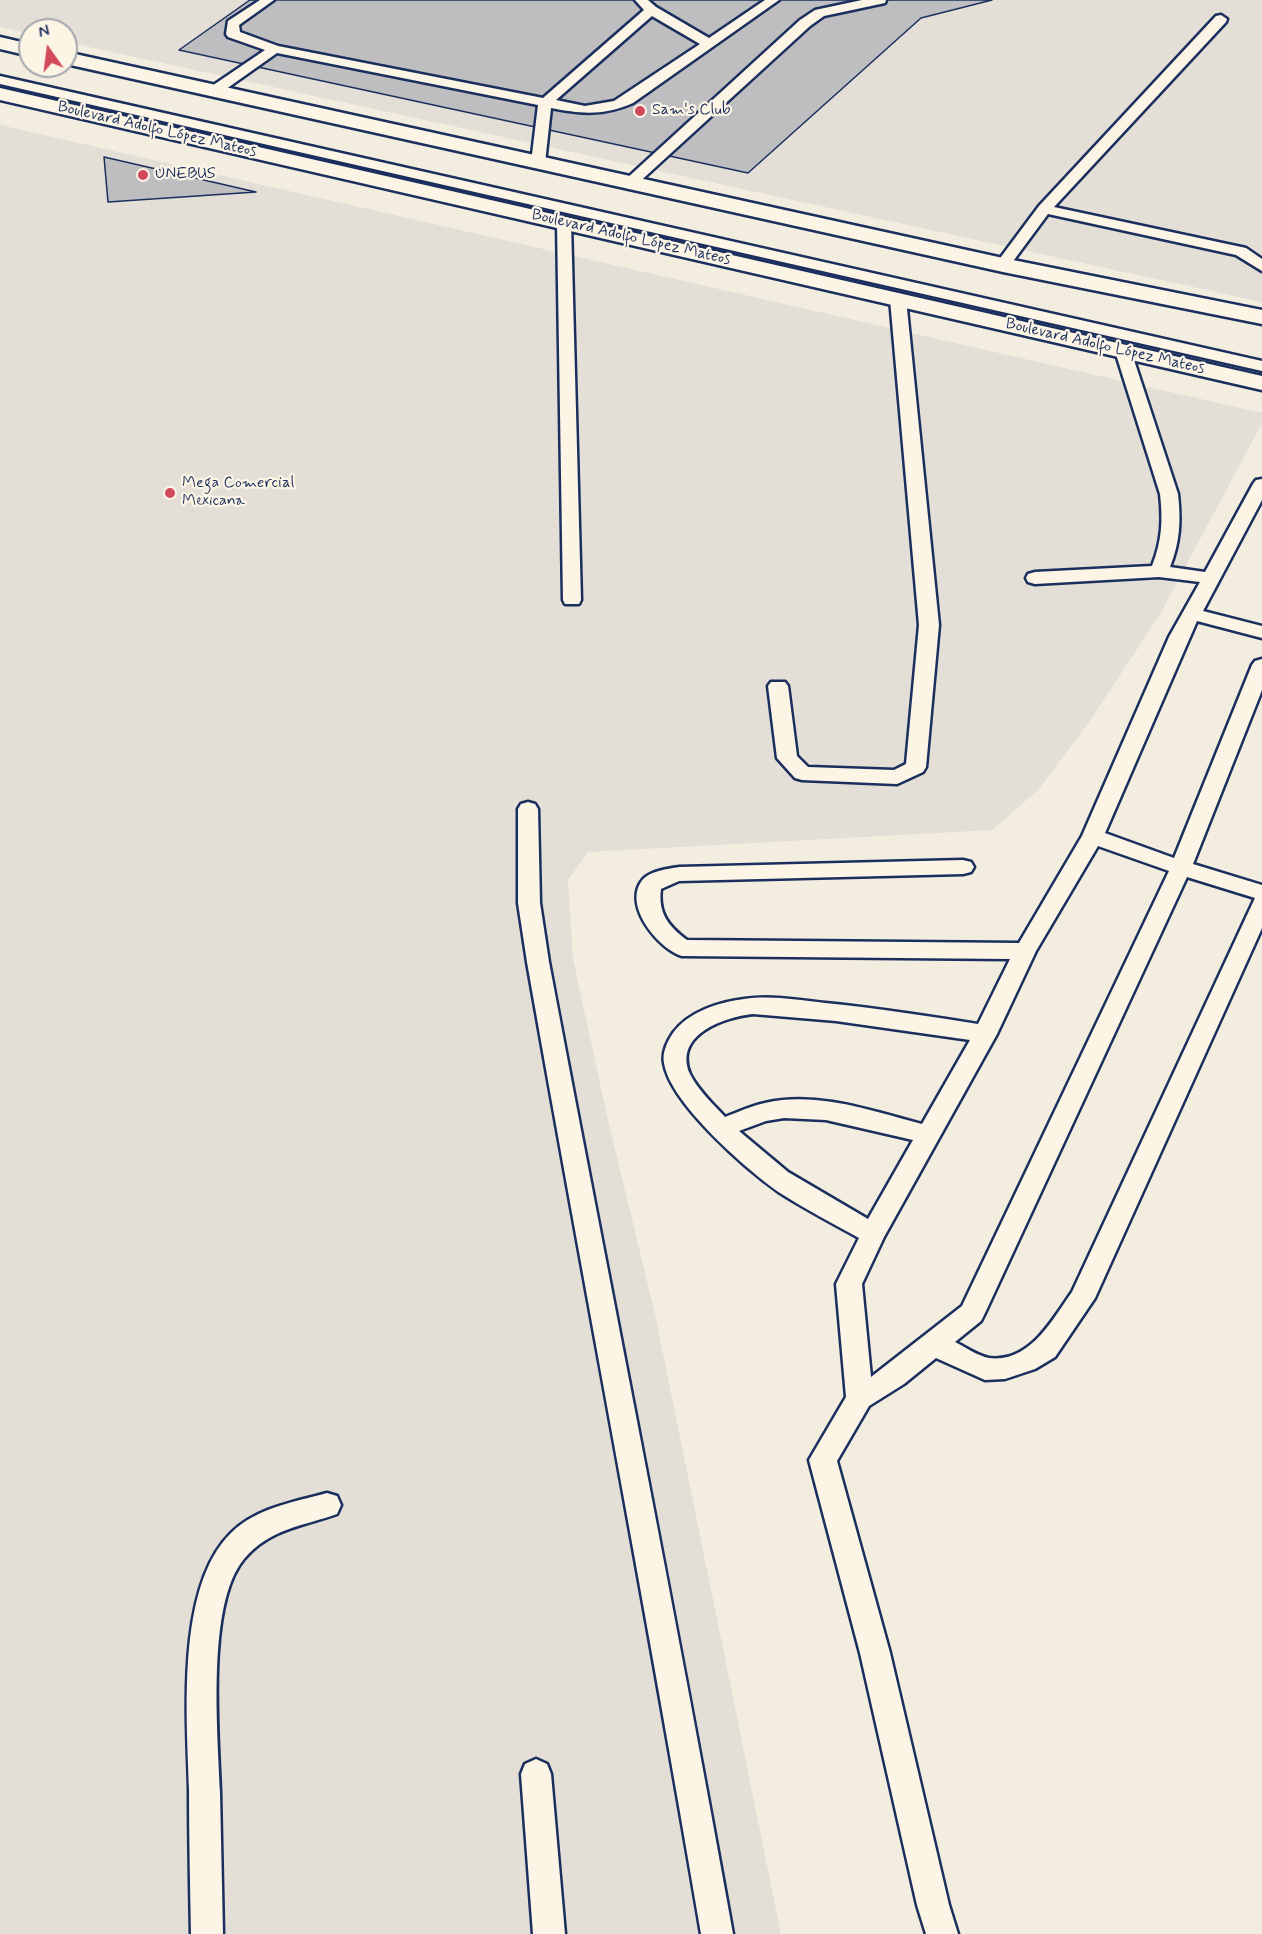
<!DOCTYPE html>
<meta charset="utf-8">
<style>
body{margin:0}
#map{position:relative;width:1262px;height:1934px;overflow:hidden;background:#f3ede0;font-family:Mynerve,sans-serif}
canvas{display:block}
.north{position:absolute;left:18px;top:18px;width:60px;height:60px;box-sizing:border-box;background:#fcf5e5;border:2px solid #a2a6af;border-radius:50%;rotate:346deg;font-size:16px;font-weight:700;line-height:24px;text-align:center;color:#1b2f5e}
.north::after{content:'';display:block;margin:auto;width:21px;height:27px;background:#d1495b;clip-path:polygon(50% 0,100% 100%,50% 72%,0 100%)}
</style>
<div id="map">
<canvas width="1262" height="1934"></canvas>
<div class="north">N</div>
</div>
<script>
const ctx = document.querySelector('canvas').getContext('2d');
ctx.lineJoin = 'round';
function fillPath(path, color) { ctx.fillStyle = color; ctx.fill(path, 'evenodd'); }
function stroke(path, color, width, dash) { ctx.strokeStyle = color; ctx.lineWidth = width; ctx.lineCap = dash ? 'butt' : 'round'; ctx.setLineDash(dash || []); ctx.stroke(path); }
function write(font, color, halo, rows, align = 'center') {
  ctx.font = font + ' Mynerve,sans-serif'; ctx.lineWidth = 4.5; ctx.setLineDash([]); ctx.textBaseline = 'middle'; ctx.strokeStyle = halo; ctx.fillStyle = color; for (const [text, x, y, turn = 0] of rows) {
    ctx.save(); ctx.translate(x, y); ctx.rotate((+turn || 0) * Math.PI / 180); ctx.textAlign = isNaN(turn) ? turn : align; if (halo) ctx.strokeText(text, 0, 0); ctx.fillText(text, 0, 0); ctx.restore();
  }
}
const built = new Path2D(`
 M0,0h1262v302l-1196,-260v-12h-36v4l-30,-7z
 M0,125l1262,288v10l-103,193 -70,106 -51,68 -46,40 -404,22 -20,28 5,79 35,161 47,194 126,620h-781z`);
const building = new Path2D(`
 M250,0h742l-71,18 -173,155 -569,-123z
 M104,157l152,35 -148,10z`);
const service = new Path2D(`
 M260,0h14l-35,25 1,7 38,14 265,52 101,-88 -9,-10h13l8,7 53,31 56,-38h14l-146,103c-30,13 -51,11 -82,5l-6,55 -7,4 -7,-4 7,-58 -261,-52 -58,41h-10l-2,-3 2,-3 56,-38 -37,-13 -2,-3 2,-13zM652,16l48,28 -86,57 -29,5 -29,-6z
 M862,0h24l-1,3 -61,13 -14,10 -175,160h-10l-2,-3 2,-3 175,-160 15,-10z
 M1221,15l6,4 -1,3 -172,185 192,41 16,11v12l-26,-16 -188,-41 -40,54h-10l-3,-3 44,-59 177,-190z
 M0,76l1262,285v10l-1262,-287z
 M564,219l7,4 10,377 -2,4h-14l-2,-4 -6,-377z
 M898,294l8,5 33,326 -13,142 -3,5 -26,12 -95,-4 -7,-2 -18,-20 -9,-72 3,-4h14l3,4 9,70 11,11 86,3 12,-6 13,-139 -29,-326z
 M1123,346l8,5 47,143c3,27 2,48 -8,73l35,5 48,-88 3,-4 6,-1v21l-59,111 59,15v12l-65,-17 -92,212 69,25 78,-193 3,-4 7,-2v31l-69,174 69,21v43l-167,370 -40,59 -20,12 -30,10 -20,1 -49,-22 -32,26 -35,22 -32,55 53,192 59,252 9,29h-32l-9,-29 -57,-252 -51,-193 37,-63 -10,-113 23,-46c-27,-15 -54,-29 -79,-45 -33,-23 -110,-90 -116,-130 -2,-10 3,-21 9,-30 15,-21 46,-31 71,-34 27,-4 55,1 81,4 52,5 102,13 153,21l32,-65 -328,-3c-23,-7 -58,-49 -41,-74 7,-11 26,-13 38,-15l284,-7 8,2 3,5 -3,5 -8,2 -284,7 -18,8c-3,24 7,37 26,51l332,3 63,-107 87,-199 31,-55 -41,-5 -124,7 -7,-2 -2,-4 2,-4 7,-2 117,-6c10,-25 11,-46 8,-72l-45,-143zM1098,846l71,25 -207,435 -91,71 -9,-93 22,-47 113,-203 39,-83zM1187,877l68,21 -183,394c-20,28 -42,71 -83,66 -11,-2 -24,-11 -34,-16l26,-21 4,-8zM753,1014l83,7 134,19 -48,84c-50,-13 -105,-33 -157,-21 -14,3 -27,9 -40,14 -12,-13 -27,-27 -35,-43 -17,-39 34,-57 63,-60zM784,1118l42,2 87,20 -45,79 -80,-47 -49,-41 27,-10z
 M528,802l7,2 3,5 2,94 9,59c61,324 126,647 184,972h-32c-55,-325 -117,-648 -174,-972l-9,-59v-94l3,-5z
 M327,1493l10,3 4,9 -4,9c-34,12 -68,15 -93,45 -38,45 -26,175 -24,233 1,47 2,95 3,142h-32c-1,-49 -2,-97 -2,-146 -2,-72 -13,-201 42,-255 25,-25 63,-31 96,-40z
 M536,1759l11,5 4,10 14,160h-32l-12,-160 4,-10z`);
const primary = new Path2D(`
 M0,37l30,7v12l-30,-7z
 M66,52l937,206 259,52v14l-259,-52 -937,-208z
 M0,88l1262,288v14l-1262,-290z`);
const markers = [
 [640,111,6,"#d1495b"],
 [143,175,6,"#d1495b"],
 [170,493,6,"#d1495b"]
];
const farPoinames = [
 ["Sam's Club",652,111],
 ["UNEBUS",155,175],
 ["Mega Comercial",182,484],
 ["Mexicana",182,502]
];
const farStreetnames = [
 ["Boulevard Adolfo López Mateos",157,130,13],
 ["Boulevard Adolfo López Mateos",631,238,13],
 ["Boulevard Adolfo López Mateos",1105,347,13]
];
fillPath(built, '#e3dfd6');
fillPath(building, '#bebec0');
stroke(building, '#1b2f5e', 1.5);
stroke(service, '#1b2f5e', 5);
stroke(primary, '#1b2f5e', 5);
fillPath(service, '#fcf5e5');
fillPath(primary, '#fcf5e5');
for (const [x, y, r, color] of markers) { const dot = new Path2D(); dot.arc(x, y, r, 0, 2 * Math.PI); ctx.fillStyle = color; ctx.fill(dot); stroke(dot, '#fcf5e5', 2); }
write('16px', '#1b2f5e', '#fcf5e5', farPoinames, 'left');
write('16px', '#1b2f5e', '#fcf5e5', farStreetnames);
</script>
